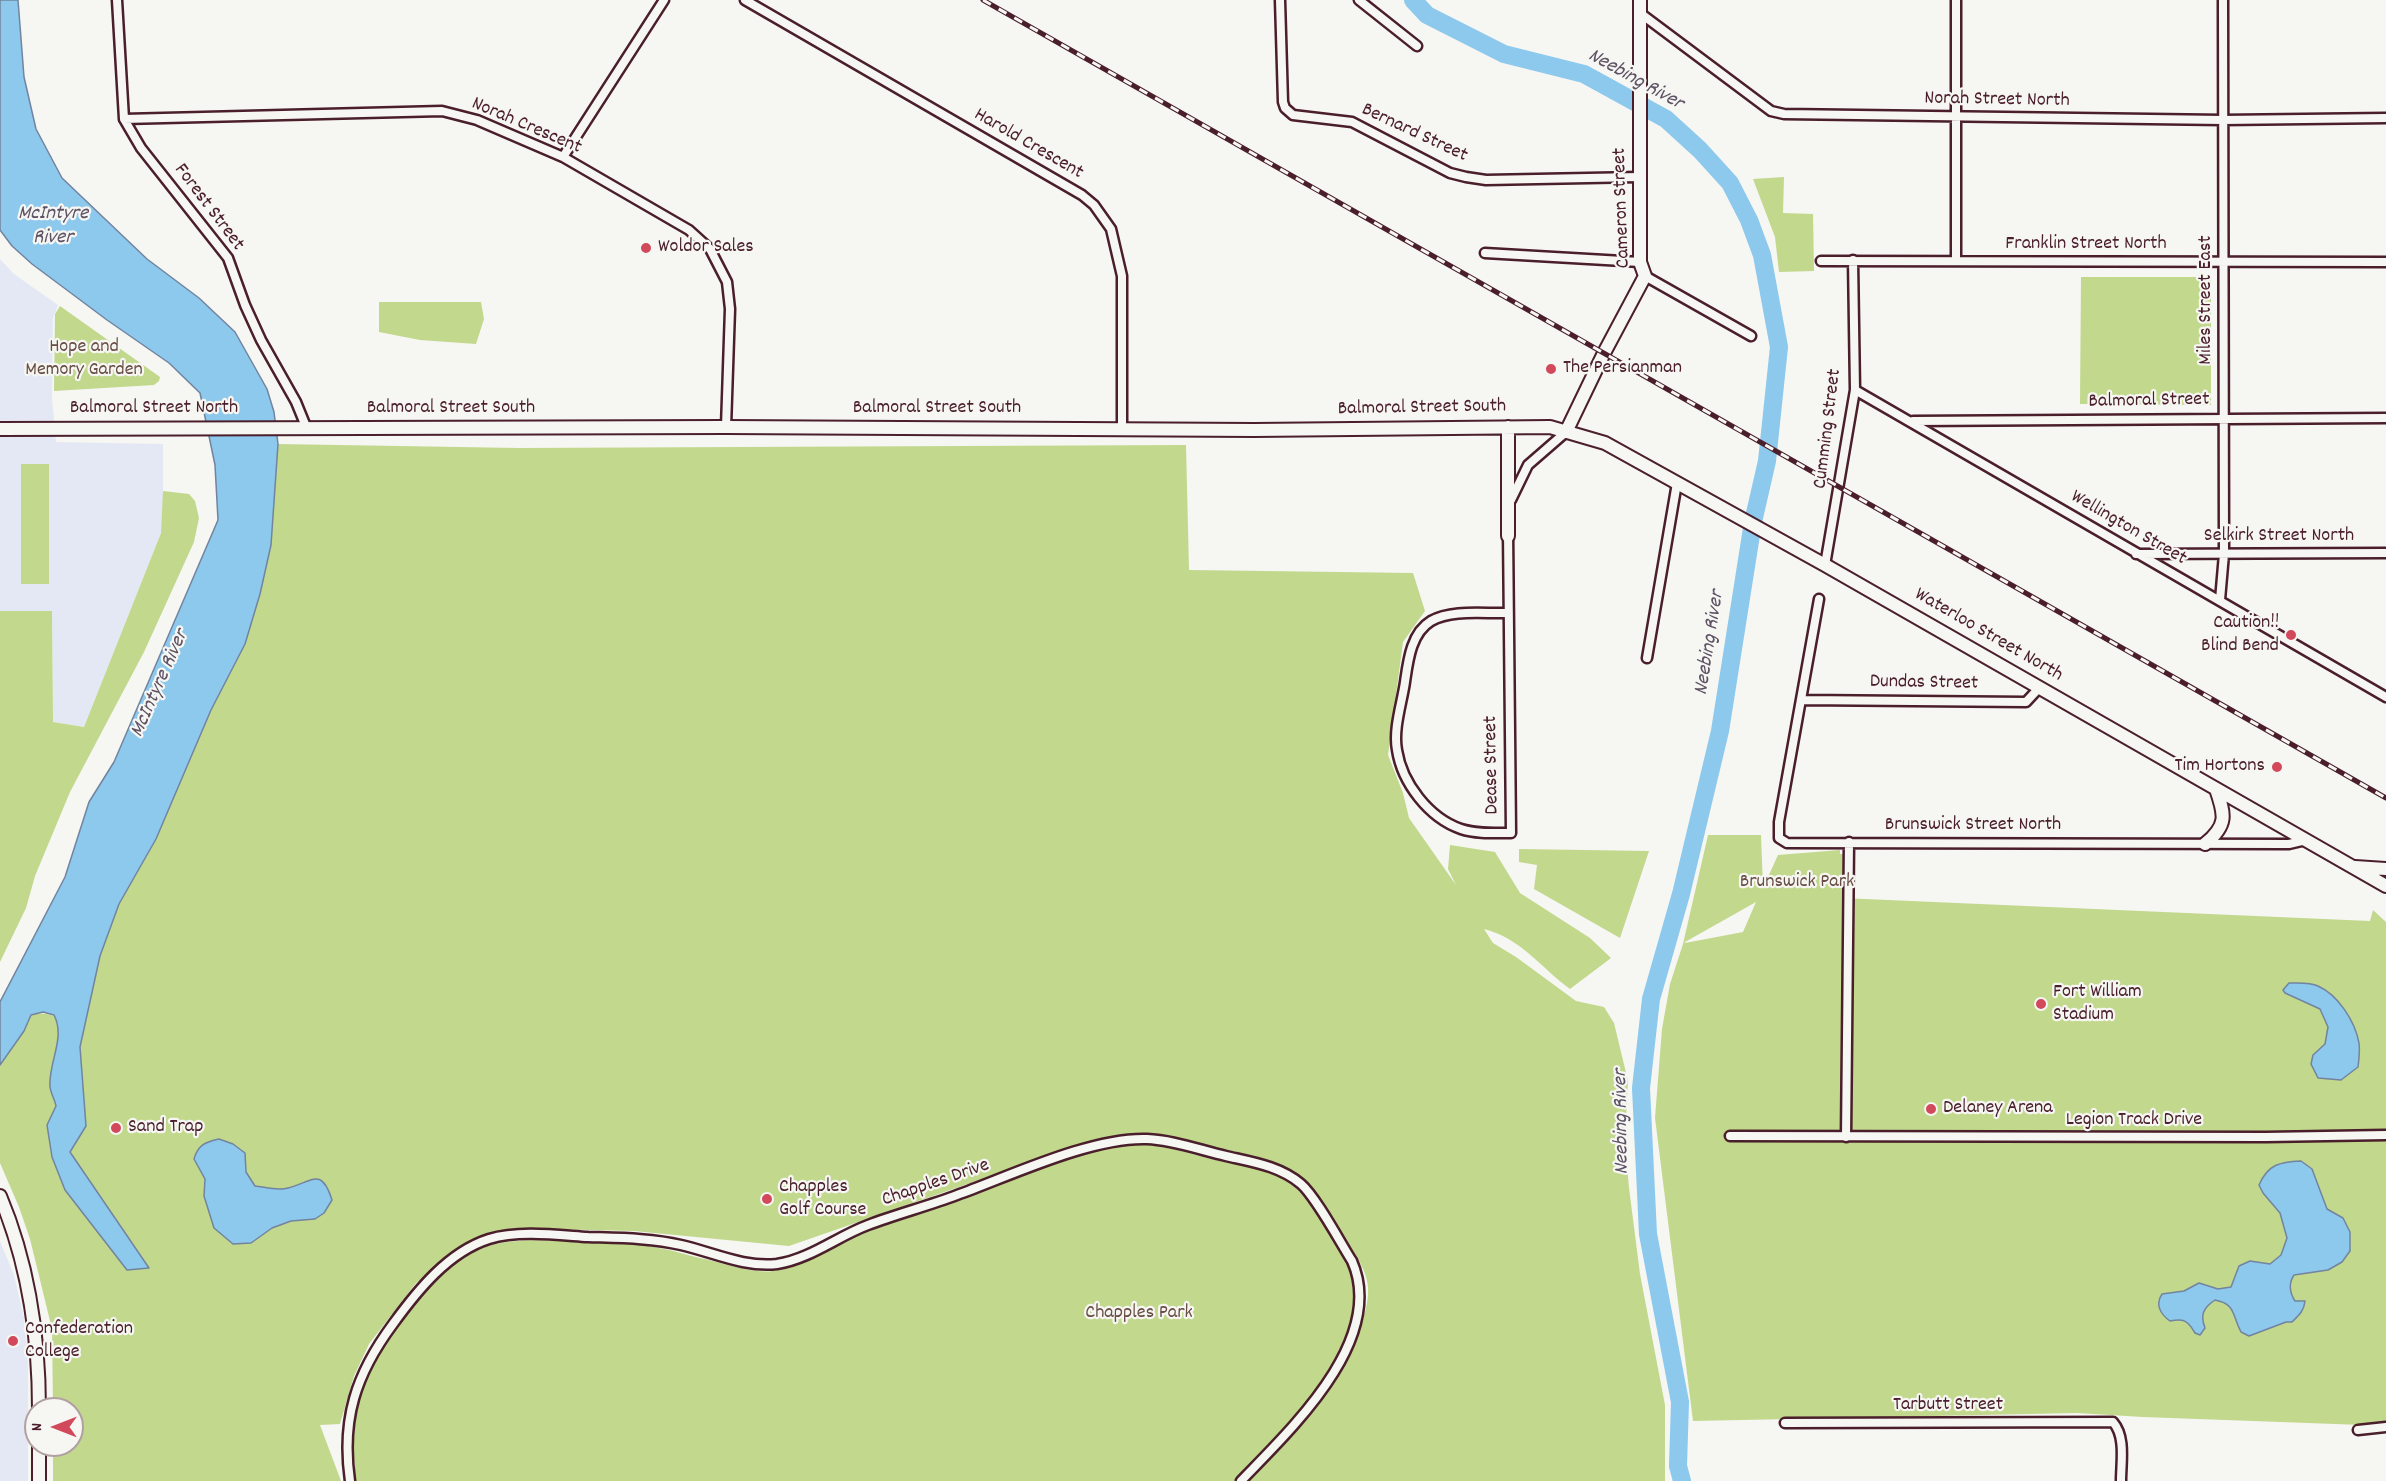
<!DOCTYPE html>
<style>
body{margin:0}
#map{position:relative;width:2386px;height:1481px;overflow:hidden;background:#f6f6f2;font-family:Dekko,sans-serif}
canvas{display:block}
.north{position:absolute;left:24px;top:1397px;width:60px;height:60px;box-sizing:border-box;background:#f6f6f2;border:2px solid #b1a0a2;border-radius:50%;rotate:270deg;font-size:16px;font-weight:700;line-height:24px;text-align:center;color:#4a1f2b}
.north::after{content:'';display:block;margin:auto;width:21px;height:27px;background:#d1495b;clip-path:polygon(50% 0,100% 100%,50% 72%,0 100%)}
</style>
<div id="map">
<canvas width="2386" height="1481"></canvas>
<div class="north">N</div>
</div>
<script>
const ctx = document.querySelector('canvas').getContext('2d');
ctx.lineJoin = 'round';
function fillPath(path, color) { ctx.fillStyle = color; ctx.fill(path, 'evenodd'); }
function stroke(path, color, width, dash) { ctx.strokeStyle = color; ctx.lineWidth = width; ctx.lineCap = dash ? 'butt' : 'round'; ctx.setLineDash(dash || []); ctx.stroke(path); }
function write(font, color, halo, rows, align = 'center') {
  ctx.font = font + ' Dekko,sans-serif'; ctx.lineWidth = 4.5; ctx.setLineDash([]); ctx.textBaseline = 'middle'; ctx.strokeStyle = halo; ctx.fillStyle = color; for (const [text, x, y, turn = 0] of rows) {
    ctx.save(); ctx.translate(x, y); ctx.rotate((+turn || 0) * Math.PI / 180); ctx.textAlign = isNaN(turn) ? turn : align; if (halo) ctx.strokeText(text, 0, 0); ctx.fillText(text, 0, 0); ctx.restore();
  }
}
const built = new Path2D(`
 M0,259l14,15 44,31 -5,13 -1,80 4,44 107,2v73l-2,16 -77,194 -31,-5 -1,-111h-52z
 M0,1241l14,34 10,43 4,45v118h-28z`);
const green = new Path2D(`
 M1784,177l-1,36 30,1 1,57 -35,1 -4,-35 -22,-58z
 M2081,277h130v128l-131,-1z
 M379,302h102l3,17 -8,25 -56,-4 -41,-8z
 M60,306l100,71 -1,4 -5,4 -100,6 1,-77z
 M278,444l241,4 667,-3 3,125 224,3 12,38 -22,31 -15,113 15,38 6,25 47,67 -8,-16 2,-24 45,7 25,41 70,45 21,20 -41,31c-30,-22 -48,-50 -86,-60l9,14 23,14 60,44 28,6 10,16 14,58 -3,59 4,48 11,86 25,131v76h-1309c-7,-73 4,-100 46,-160 19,-26 53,-65 85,-75 32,-9 68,-5 100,-4 23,1 49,1 72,6 14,2 27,7 41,10 21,4 57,18 78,12 22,-5 50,-23 72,-32 57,-24 117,-43 175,-63 35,-12 74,-30 111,-31 27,0 57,11 84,17 48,11 66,8 97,52 13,20 37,52 39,76 2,30 -25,81 -43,105 -15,20 -28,29 -33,53 36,-36 66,-74 82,-124 3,-11 7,-24 6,-36 -1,-18 -16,-37 -25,-53 -9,-15 -30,-48 -44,-59 -19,-14 -123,-39 -149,-40 -26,-1 -51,5 -76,12l-285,99 -155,-15 -90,-2 -40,1 -31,9 -57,44 -47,61 -15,32 -14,48 -20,1 21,56h-288v-36h19v-36h-19l-1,-80 -22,-90 -11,-32 -19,-44v-98l24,-34 7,-16c21,-6 35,8 52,19l17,-78 19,-52 37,-65 55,-129 34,-66 15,-50 11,-49z
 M21,464h28v120h-28z
 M163,491l26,3 6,7 4,17 -5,24 -50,110 -74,140 -35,84 -9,32 -26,54v-351h52l1,111 31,5 77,-194z
 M1708,835h53l2,53 15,-33 62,-5v4h4l-2,44 528,23 3,-11 13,12v501l-23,2 -220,-8 -66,-4 -384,8 -38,-303 7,-89 8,-45 13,-40zM1756,902l-13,30 -58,11v-1z
 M1519,849l130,2 -29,87 -86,-49 3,-24 -18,-3z`);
const water = new Path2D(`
 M0,0h18l6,77 12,52 26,49 85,81 52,39 36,34 32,57 7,23 4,32 -7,101 -11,49 -15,50 -34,66 -55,129 -37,65 -19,52 -20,91 6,79 -16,26 79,116 -22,2 -62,-80 -13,-33 -5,-32 9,-19c-1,-6 -5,-12 -6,-19 -2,-24 16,-49 4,-72l-11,-3 -12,3 -7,16 -24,34v-63l65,-125 24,-75 25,-40 104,-242 -3,-55 -15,-72 -31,-30 -62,-43 -75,-56 -20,-18 -12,-16z
 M2289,983c9,0 21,-1 29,3 20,9 37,35 41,57 1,7 0,16 -1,24l-17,13 -23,-2 -7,-14 2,-9 12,-11 3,-17 -8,-18 -35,-16 -2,-3z
 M219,1139l14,5 12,9 1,19 9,14c10,1 23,5 33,2 23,-5 33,-23 44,12l-8,13 -9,6 -24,2 -19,7 -21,15 -18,1 -19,-16 -10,-32 1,-17 -11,-20c4,-14 11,-17 25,-20z
 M2301,1161l11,8 15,40 16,9 7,14v19l-8,11 -14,8 -34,5c-6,9 -4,18 1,26h10c-1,10 -6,14 -13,21h-6l-37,14 -8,-4c-9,-17 -5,-28 -26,-32 -12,8 -15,15 -10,28l-5,7 -5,-2c-7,-12 -11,-15 -25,-12 -10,-7 -15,-17 -8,-27l22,-3 15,-8 19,6 13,-2 8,-21 11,-5 20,3 11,-9 6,-17 -7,-25 -17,-20 -4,-8c9,-21 21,-23 42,-24z`);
const river = new Path2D(`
 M1413,0l14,15 77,39 80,20 82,45 34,31 30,33 19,37 13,35 17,92 -12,114 -14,61 -33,209 -39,163 -30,105 -10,89 7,146 32,168 -2,64 4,15`);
const street = new Path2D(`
 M117,0l7,119 17,29 87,110 17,47 16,35 35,62 11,27
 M745,0l337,195 12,10 17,24 11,47v153
 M1280,0l3,102 2,6 8,7 59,7 98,51 16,4 20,3 153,-3
 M1359,0l58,46
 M1640,13l131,98 13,3 439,6 163,-2
 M124,119l318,-8 35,9 86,37 126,73 21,19 17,33 3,27 -4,118
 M563,157l101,-157
 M1485,253l155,9
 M1821,261l565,1
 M1956,261v-261
 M1645,276l106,60
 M1855,390l531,307
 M1913,421l473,-3
 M1511,500l17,-35 38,-33
 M2136,554l250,-1
 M1825,565l30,-175 -2,-130
 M1819,599l-40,223v16l8,5 502,1 17,-4
 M2220,600l4,-46 -1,-554
 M1508,613c-23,1 -56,-4 -77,8 -20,12 -23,40 -26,61 -3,21 -12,47 -8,68 5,33 32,68 64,79 15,5 33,4 50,4l-3,-302
 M1647,658l30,-175
 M1802,700l224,2 14,-15
 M1730,1136l536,1 120,-2
 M1846,1137l3,-295
 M1785,1423l328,-1c13,15 8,40 8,59
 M2358,1430l28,-3
 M350,1481c-9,-62 6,-107 43,-157 24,-33 55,-72 96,-85 30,-9 68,-4 99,-2 31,1 63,1 93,8 31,7 64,23 96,19 33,-5 61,-28 91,-39 29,-11 60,-19 89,-30 53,-19 134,-58 190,-56 26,1 53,11 79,17 26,6 54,10 75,28 15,13 39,58 51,77 35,79 -62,169 -111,220`);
const secondary = new Path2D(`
 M1508,427v109
 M0,429l726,-2 528,3 296,-3 55,16 220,122 561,321
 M1566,432l38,-79 41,-77 -5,-14v-262
 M2205,844c23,-19 20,-29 11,-55
 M2355,867l31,2
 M0,1196c29,69 39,139 39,213
 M39,1481v-36`);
const rail = new Path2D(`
 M983,0l1403,798`);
const markers = [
 [646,248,6,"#d1495b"],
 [1551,369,6,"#d1495b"],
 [2291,635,6,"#d1495b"],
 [2277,767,6,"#d1495b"],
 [2041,1004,6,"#d1495b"],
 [1931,1109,6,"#d1495b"],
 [116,1128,6,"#d1495b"],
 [767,1199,6,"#d1495b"],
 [13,1341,6,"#d1495b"]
];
const streetNames = [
 ["Norah Street North",1997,101,1],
 ["Norah Crescent",526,127,23],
 ["Bernard Street",1414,134,25],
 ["Harold Crescent",1028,145,30],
 ["Forest Street",208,208,53],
 ["Cameron Street",1623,208,-92],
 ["Franklin Street North",2086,245],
 ["Miles Street East",2207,300,-90],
 ["Balmoral Street",2149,402,-1],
 ["Balmoral Street North",154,409],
 ["Balmoral Street South",451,409],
 ["Balmoral Street South",937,409],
 ["Balmoral Street South",1422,409,-1],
 ["Cumming Street",1829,429,-83],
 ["Wellington Street",2128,529,30],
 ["Selkirk Street North",2279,537],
 ["Waterloo Street North",1988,636,30],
 ["Dundas Street",1924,684,1],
 ["Dease Street",1493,765,-91],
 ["Brunswick Street North",1973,826],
 ["Legion Track Drive",2134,1121],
 ["Chapples Drive",936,1184,-19],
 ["Tarbutt Street",1948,1406]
];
const poiNames = [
 ["Woldor Sales",658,248],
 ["The Persianman",1563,369],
 ["Caution!!",2279,624,"right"],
 ["Blind Bend",2279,647,"right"],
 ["Tim Hortons",2265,767,"right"],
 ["Fort William",2053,993],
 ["Stadium",2053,1016],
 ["Delaney Arena",1943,1109],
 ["Sand Trap",128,1128],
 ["Chapples",779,1188],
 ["Golf Course",779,1211],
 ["Confederation",25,1330],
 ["College",25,1353]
];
const parkNames = [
 ["Hope and",84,348],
 ["Memory Garden",84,371],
 ["Brunswick Park",1797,883],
 ["Chapples Park",1139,1314]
];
const waterNames = [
 ["Neebing River",1635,81,29],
 ["McIntyre",53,215],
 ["River",53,239],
 ["Neebing River",1711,643,-81],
 ["McIntyre River",161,684,-66],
 ["Neebing River",1623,1122,-91]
];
fillPath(built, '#e4e8f4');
fillPath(green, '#c2d88d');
fillPath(water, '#8dc8ed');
stroke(water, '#72849f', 1.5);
stroke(river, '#8dc8ed', 18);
stroke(street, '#4a1f2b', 13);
stroke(secondary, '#4a1f2b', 16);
stroke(street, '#f6f6f2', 8);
stroke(secondary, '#f6f6f2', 12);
stroke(rail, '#4a1f2b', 5);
stroke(rail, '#f6f6f2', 3, [9]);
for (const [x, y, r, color] of markers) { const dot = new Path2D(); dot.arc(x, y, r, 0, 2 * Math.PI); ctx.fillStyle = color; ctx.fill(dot); stroke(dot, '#f6f6f2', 2); }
write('20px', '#4a1f2b', '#f6f6f2', streetNames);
write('20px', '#4a1f2b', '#f6f6f2', poiNames, 'left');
write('20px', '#684d44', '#f6f6f2', parkNames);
write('italic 21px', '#5e5265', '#f6f6f2', waterNames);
</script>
